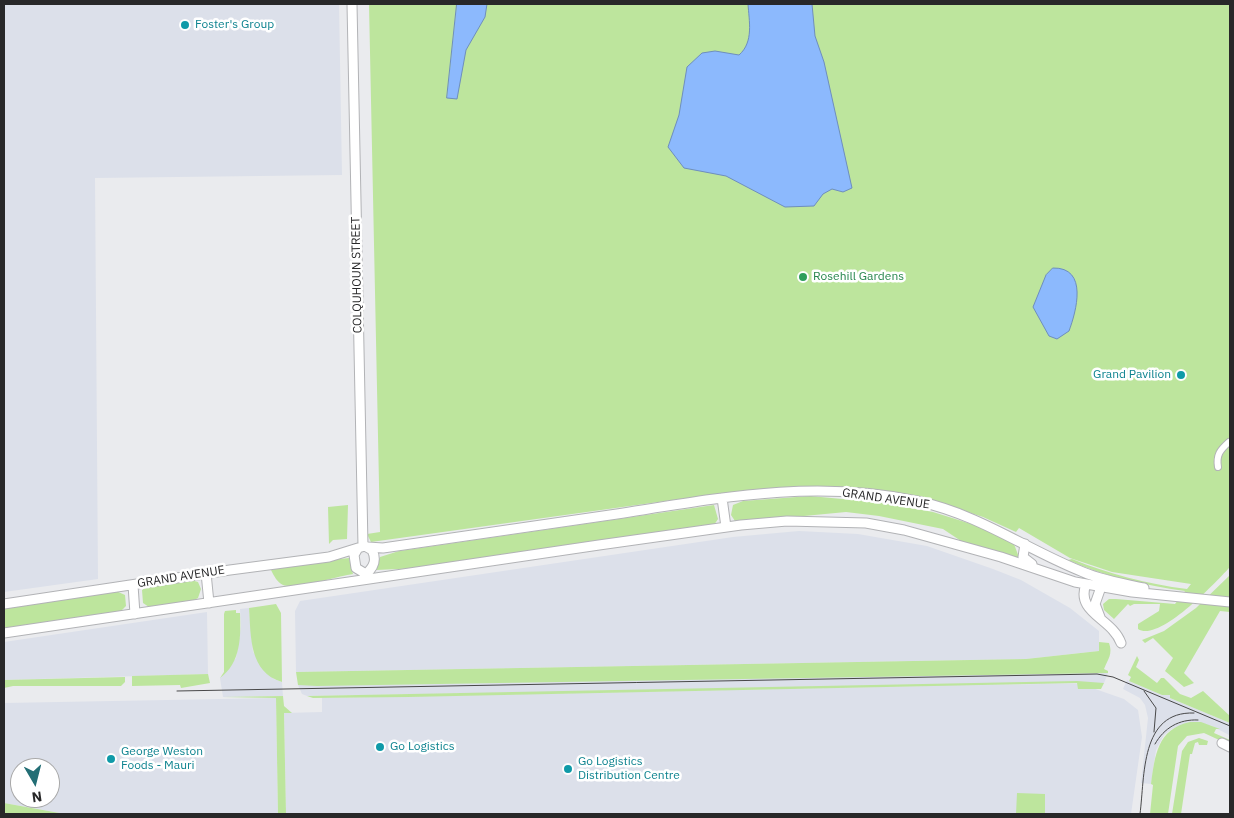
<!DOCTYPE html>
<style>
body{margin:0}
#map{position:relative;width:1234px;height:818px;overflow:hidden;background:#eaebee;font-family:"IBM Plex Sans",sans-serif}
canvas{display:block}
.frame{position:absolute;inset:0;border:5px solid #282829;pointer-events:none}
.north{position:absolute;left:10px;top:758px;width:50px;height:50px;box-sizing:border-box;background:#fff;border:1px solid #a9a9a9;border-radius:50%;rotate:172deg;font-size:14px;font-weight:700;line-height:20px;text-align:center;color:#282829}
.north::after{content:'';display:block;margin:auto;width:18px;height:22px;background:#236e75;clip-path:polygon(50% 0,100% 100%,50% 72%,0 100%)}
</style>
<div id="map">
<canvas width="1234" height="818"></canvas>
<div class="frame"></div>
<div class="north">N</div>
</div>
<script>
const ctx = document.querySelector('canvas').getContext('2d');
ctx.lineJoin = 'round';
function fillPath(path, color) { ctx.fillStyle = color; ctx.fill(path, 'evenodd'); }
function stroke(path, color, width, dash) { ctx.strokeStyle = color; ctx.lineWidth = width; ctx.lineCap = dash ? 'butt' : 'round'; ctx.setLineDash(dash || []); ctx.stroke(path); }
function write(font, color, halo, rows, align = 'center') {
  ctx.font = font + ' "IBM Plex Sans",sans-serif'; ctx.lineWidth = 5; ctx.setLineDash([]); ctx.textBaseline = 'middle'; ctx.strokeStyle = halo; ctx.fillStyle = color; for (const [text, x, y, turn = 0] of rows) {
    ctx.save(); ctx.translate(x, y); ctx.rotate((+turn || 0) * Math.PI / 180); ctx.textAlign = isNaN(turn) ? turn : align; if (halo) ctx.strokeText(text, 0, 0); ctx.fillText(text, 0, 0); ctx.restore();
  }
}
const built = new Path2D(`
 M4,4h335l3,171 -247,3 3,401 -94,13z
 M799,531l59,3 69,12 66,23 28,11 49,28 29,23v20l-73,8 -730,13 -1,-61 5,-10 433,-64z
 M249,608l4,44 21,27 8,3 1,14 -60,1 -3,-19 16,-20 5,-32 -1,-17z
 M207,612l1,62 -204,6v-38z
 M1097,671l11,2 -4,10 -797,13 -5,-2 -4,-9z
 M1127,680l35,15h8v3l60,25v10l-1,2 -17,-9 -16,-4 -24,7 -8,6 -8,15 -5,34 -10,-1 7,-65 -3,-13 -5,-7 -17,-9z
 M1078,683l46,16 14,11 4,27 -11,77h-845l-2,-101 38,-1v-14z
 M276,698l2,116h-213l-61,-11v-100zM20,768h30v30h-30z`);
const green = new Path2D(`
 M369,4h861v563c-14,15 -71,76 -92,62v-5l21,-13 1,-7h-26l-4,2 -2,-2 -14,15 -10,-9 -1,-6 6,-5h7l59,5 10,-13c-41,-6 -79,-14 -117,-31l4,-1c37,15 75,25 115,30l4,-5 -79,-12 -42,-14 -51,-30 -3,4 -33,-15 -49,-16 -64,-12 -63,-3 -91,8 -345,48 -4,-8 13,-2z
 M810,496l75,7 48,9 48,15 33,17 6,16 -2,1 -57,-20 -18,-12 -64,-13 -33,-4 -105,10 -6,-1 -4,-6 2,-10 10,-4z
 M348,505l-1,34 -14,1 -4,4 -1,-37z
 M714,505l4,14 -4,6 -294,43 -44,2 4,-13 19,-6z
 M349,558l4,16c-15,2 -57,16 -70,11 -6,-3 -9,-9 -12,-15l23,-6z
 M1230,575v37l-10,-1 -36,62 10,10 -10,4 -19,-16 8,-13 -20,-20 -8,5 -3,-3 22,-9 32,-23z
 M191,580l7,2 3,7 -3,9 -4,2 -45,7 -6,-4 -1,-13 5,-4z
 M116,591l9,4 1,11 -5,5 -117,17v-21z
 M276,604l5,9 1,69c-33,-10 -31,-45 -33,-74z
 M236,610v3h4c1,23 1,50 -20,65l4,-6v-58l1,-3z
 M1099,642l10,1c4,11 -1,16 -5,26l4,2v2l-791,13 -19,-1 -2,-13 730,-13 73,-8z
 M1137,656l2,4 -3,7 21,16 4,-5h3l16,16 11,4 12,-7 27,25v7l-60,-25v-3h-8l-33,-14 2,-4 -3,-2z
 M208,674l2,9 -29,5 -1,-3 -48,1v-10z
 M125,677v5l-4,4h-108l-9,2v-8z
 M1077,681l27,2 -3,6h-23l-1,-6 -669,14 -95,1 -6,-2z
 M283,696l1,10 8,7h-8l2,101h-8l-2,-116 -53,-1z
 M1190,722h11l19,7h-4l-2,4 16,7v5l-26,-12 -17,3 -9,10 -10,68h-18l3,-29 -2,-1c4,-28 6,-55 39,-62z
 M1199,738l9,3 -1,4h-8l-1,-3 -3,1 -3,11h-2l-9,60h-9l10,-63 6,-9z
 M1017,793l28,1v20h-29z
 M4,803l61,11h-61z`);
const water = new Path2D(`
 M457,4h30l-2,13 -19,33 -9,49 -10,-1z
 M748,4h64l3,32 9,26 28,126 -9,4 -11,-3 -9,5 -9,12 -29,1 -59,-31 -42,-8 -16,-21 11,-32 8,-48 15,-14 13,-2 24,4c15,-13 10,-34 9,-51z
 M1053,268c36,-1 23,44 16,63l-12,8 -8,-3 -16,-29 13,-32z`);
const pedestrian = new Path2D(`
 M1218,467c-2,-12 2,-17 11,-25`);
const minor = new Path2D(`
 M352,4l11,542
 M722,498l4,29
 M1025,544l-2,13 9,7
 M365,546l7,4c5,10 2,17 -6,24l-10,-6 -2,-13 4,-7z
 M368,547l15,1c78,-11 156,-22 234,-34 102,-16 197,-35 300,-13 64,14 108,48 166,71 19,8 41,12 61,16
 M206,573l3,30
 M1099,583l2,4 -6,17 5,13
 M1086,584c-11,29 26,34 35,59
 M133,585l2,29
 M4,604l226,-34 99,-13 29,-9
 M4,633l595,-88 142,-20 46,-4 79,2 38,7 97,27 74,25 57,10 98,10
 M1222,743l8,4`);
const tram = new Path2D(`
 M177,691l920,-17 16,3 117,49
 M1144,691l12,17 -2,24
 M1155,744c9,-16 24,-25 43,-24
 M1140,814c5,-38 0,-103 54,-101`);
const markers = [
 [185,25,5,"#0f9aa8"],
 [803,277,5,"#2e9e5b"],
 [1181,375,5,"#0f9aa8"],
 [380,747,5,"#0f9aa8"],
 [111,759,5,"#0f9aa8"],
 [568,769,5,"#0f9aa8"]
];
const cultureNames = [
 ["Foster's Group",195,25],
 ["Grand Pavilion",1171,375,"right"],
 ["Go Logistics",390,747],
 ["George Weston",121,752],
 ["Foods - Mauri",121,766],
 ["Go Logistics",578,762],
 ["Distribution Centre",578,776]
];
const streetNames = [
 ["COLQUHOUN STREET",357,275,-91],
 ["GRAND AVENUE",886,499,8],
 ["GRAND AVENUE",181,577,-9]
];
const leisureNames = [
 ["Rosehill Gardens",813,277]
];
fillPath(built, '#dce0ea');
fillPath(green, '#bde59d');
fillPath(water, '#8cb9fd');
stroke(water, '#6e8ebd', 1);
stroke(pedestrian, '#b2b3b6', 8);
stroke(minor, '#b2b3b6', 11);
stroke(pedestrian, '#fff', 6);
stroke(minor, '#fff', 9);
stroke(tram, '#484849', 1);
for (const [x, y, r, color] of markers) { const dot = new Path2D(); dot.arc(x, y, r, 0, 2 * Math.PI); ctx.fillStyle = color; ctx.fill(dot); stroke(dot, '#fff', 2); }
write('12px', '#0d838f', '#fff', cultureNames, 'left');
write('12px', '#282829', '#fff', streetNames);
write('12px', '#27864d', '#fff', leisureNames, 'left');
</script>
